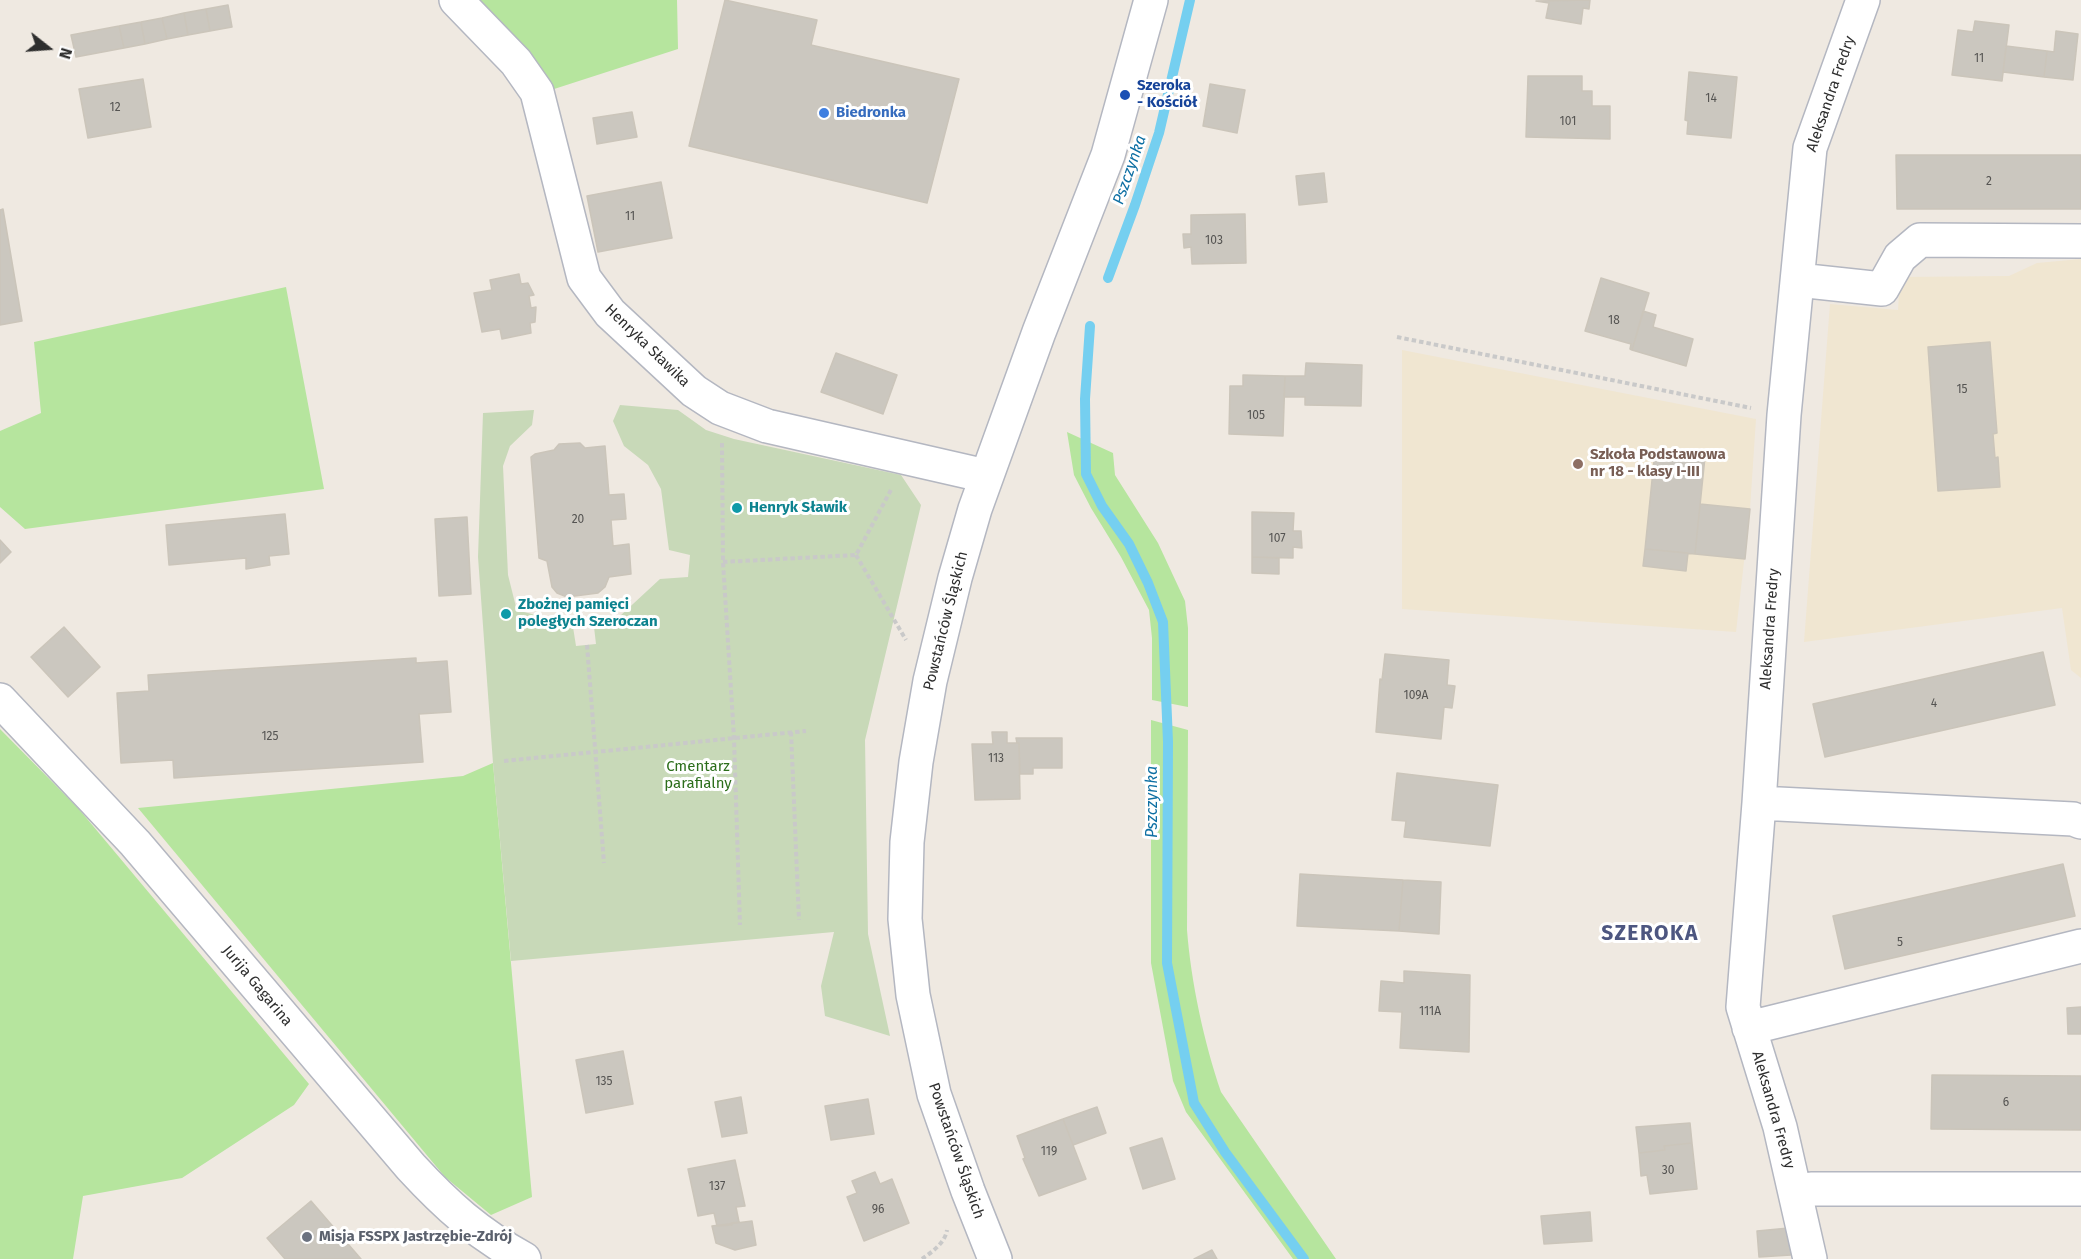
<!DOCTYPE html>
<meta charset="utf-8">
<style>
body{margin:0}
#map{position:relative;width:2081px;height:1259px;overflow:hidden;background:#efe9e1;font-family:"Fira Sans",sans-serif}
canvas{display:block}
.north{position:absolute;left:18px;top:18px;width:60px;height:60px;-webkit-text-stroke:4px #fff;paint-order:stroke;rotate:107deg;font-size:16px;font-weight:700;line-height:24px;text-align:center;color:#2e2e2e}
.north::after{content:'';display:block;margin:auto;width:21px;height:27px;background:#2e2e2e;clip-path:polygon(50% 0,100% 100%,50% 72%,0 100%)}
</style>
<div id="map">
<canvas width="2081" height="1259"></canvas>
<div class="north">N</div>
</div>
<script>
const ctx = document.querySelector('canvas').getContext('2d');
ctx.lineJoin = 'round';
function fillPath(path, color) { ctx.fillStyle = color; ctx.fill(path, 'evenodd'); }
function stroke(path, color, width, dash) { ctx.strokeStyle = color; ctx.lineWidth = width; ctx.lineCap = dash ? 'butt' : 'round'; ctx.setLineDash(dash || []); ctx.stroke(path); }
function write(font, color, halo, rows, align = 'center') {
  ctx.font = font + ' "Fira Sans",sans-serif'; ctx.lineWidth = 6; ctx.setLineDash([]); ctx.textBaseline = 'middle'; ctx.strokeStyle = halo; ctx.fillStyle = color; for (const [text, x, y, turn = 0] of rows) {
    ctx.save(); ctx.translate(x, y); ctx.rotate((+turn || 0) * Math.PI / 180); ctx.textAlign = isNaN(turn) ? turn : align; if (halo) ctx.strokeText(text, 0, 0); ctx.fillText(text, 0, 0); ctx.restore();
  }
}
const education = new Path2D(`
 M2081,259v419l-10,-8 -9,-62 -258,34 26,-338 68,6 2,-33 109,-1 28,-13z
 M1402,350l354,69 -6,90 -14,123 -334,-23z`);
const green = new Path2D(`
 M466,0h211l1,49 -127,41z
 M286,287l38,202 -299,40 -25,-22v-76l41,-18 -7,-71z
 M1067,432l46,21 2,22 43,68 27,58 3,27v79l-36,-7v-62l-3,-28 -28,-53 -30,-49 -17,-33z
 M1151,720l37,10 -1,200c4,52 17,112 34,162l115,167h-43l-107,-147 -13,-31 -22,-118z
 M0,729l78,79 231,276 -15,21 -112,73 -99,18 -10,63h-73z
 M493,763l39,434 -41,18 -46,-38 -307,-369 325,-32z`);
const cemetery = new Path2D(`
 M620,405l58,5 28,20 28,9 167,36 20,30 -56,235 3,194 22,102 -65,-20 -4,-30 13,-54 -323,29 -18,-198 -15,-206 5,-144 51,-3 -2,15 -22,21 -7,20 5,109 9,36c19,2 36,12 56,16l3,19 20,-2 -2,-17 26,-11 40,-37 28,-2 2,-22 -21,-5 -8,-61 -13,-24 -24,-19 -11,-25z`);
const stream = new Path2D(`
 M1108,278l27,-73 24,-72 31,-133
 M1090,326l-5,73 1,75 16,32 27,38 19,39 15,39 5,120 -1,221 27,140 31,49 79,107`);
const building = new Path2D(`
 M725,0l92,20 -6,25 148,34 -32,124 -238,-57z
 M1590,0l-1,9 -6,-1 -2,16 -35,-6 3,-15 -13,-2z
 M228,5l4,22 -22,4 -4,-22z
 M206,9l4,22 -22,4 -4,-22z
 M184,13l4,22 -21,4 -5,-21z
 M162,18l5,21 -22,5 -4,-22z
 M1975,21l34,4 -7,56 -50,-6 6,-45 15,2z
 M141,22l4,22 -21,4 -5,-22z
 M119,26l5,22 -48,9 -5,-22z
 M2056,31l22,3 -5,46 -29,-3 3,-26 7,1z
 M2006,46l41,5 -3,26 -41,-5z
 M1689,72l48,5 -6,61 -44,-4 1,-13 -3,-1z
 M1528,76h54v15h10v15h18v33l-84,-2z
 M143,79l8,48 -63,11 -9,-49z
 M1210,84l35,6 -8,43 -34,-7z
 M632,112l5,25 -40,7 -4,-26z
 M1896,155h185v54h-184z
 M1324,173l3,29 -28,3 -3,-29z
 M661,182l11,56 -74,14 -11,-56z
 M3,209l19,112 -22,4v-115z
 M1245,214l1,49 -54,1 -1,-17 -7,1 -1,-14h8v-19z
 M519,274l2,10 7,-1 6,12 -5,1 2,12 5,-1 -1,15 -5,1 1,10 -29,6 -2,-10 -18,3 -8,-39 18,-3 -2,-10z
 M1601,278l48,15 -17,57 -2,-1 1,-5 -46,-13z
 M1643,311l13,4 -3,12 40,12 -7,27 -54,-16z
 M1990,342l7,91 -4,1 2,24 3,-1 2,30 -62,4 -10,-144z
 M836,353l61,22 -14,39 -62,-22z
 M1306,363l56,2 -1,41 -56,-1v-8h-21l1,-21h20z
 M1243,375l42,1 -2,60 -54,-2 1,-48h13z
 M580,443l5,5 20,-2 4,49 15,-1 2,25 -15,1 2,26 16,-2 2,30 -22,3 -4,10 -7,6 -31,4 -10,-4 -5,-6 -5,-26 -8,-3 -8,-101 4,-3 19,-4 5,-6z
 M1655,451l50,6 -10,97 -50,-5z
 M1700,504l50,5 -5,50 -50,-5z
 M1252,512l42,1 -1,18h8l1,17 -9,-1v11l-41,-1z
 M285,514l4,40 -20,2 1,9 -24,4v-11l-77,7 -3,-40z
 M467,517l4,77 -32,2 -4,-77z
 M0,540l11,12 -11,11z
 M1645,549l43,4 -2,18 -43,-5z
 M1252,557l27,1v16l-27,-1z
 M64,627l36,40 -32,30 -37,-40z
 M2043,652l12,53 -230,52 -12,-53z
 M1385,654l64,6 -2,25 8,1 -3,22 -8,-1 -3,32 -65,-7 4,-53 2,1z
 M416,658v5l31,-2 4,51 -32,2 4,48 -249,16 -1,-18 -52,3 -4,-70 32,-2 -1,-16z
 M992,732h15v11h12l1,56 -45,1 -3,-56h21z
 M1016,738h46v30h-29v6h-13l-1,-31h-2z
 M1397,773l101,12 -8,61 -86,-9 2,-16 -14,-1z
 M2063,864l12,52 -230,53 -12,-53z
 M1300,874l103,6 -4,51 -102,-5z
 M1403,880l38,2 -2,52 -40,-3z
 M1404,971l66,4 -1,77 -69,-4 2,-36 -23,-1 2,-30 23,2z
 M2081,1007v27h-13l-1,-26z
 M623,1051l10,53 -47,9 -10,-53z
 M1932,1075l149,1v54l-150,-1z
 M741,1097l6,36 -25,4 -7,-35z
 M868,1099l6,35 -43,6 -6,-34z
 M1097,1107l9,26 -33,12 -10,-26z
 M1063,1119l23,60 -47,17 -16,-37 2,-1 -8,-22z
 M1690,1123l2,20 -28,3 1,4 -26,3 -3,-26z
 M1162,1138l13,41 -32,10 -13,-41z
 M1692,1143l5,46 -47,5 -3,-19 -6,1 -2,-23 26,-3 -1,-4z
 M735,1160l10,46 -9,1 3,15 -8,1 1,2 -15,1 -3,-13 -16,3 -10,-47z
 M875,1172l5,12 12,-5 17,44 -45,18 -17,-44 10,-4 -5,-12z
 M311,1201l50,58h-76l-18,-21z
 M1590,1212l2,29 -48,3 -3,-28z
 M752,1221l4,24 -21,5 -19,-7 -4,-17z
 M1789,1228l2,27 -32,2 -2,-26z
 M1212,1250l5,9h-23z`);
const path = new Path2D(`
 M1397,337l354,71
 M722,443l1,119 11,176 6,187
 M856,555l50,85
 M723,562l133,-7 36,-67
 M587,645l17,218
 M791,732l8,188
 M504,761l302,-30
 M922,1259c10,-7 23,-16 25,-29`);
const street = new Path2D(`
 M456,0l60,62 21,30 47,186 26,35 84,78 26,17 47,18 219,50
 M1798,280l84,9 18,-32 20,-17 161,1
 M1759,803l314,16 8,3
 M1749,1028l332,-82
 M1795,1191l16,-2h270
 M1810,1259l-30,-132 -37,-120 16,-204 25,-388 26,-267 53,-148`);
const secondary = new Path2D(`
 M0,700l135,143 276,324c36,39 66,66 113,92
 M995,1259l-27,-68 -34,-97 -21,-99 -8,-76 2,-77 9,-80 14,-81 25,-103 20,-69 64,-177 69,-177 43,-155`);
const markers = [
 [1125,95,6,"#1a4fb4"],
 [824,113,6,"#3f7fe0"],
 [1578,464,6,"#8d6e63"],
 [737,508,6,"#0f9aa8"],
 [506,614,6,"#0f9aa8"],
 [307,1237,6,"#6b7280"]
];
const numberNames = [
 ["11",1979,59],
 ["14",1711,99],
 ["12",115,108],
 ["101",1568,122],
 ["2",1989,182],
 ["11",630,217],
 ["103",1214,241],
 ["18",1614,321],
 ["15",1962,390],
 ["105",1256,416],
 ["20",578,520],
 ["107",1277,539],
 ["109A",1416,696],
 ["4",1934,704],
 ["125",270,737],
 ["113",996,759],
 ["5",1900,943],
 ["111A",1430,1012],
 ["135",604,1082],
 ["6",2006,1103],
 ["119",1049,1152],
 ["30",1668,1171],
 ["137",717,1187],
 ["96",878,1210]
];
const transitNames = [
 ["Szeroka",1137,86],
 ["- Kościół",1137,103]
];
const streetNames = [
 ["Aleksandra Fredry",1831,94,-71],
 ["Henryka Sławika",647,346,44],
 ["Powstańców Śląskich",946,621,-76],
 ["Aleksandra Fredry",1770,629,-86],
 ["Jurija Gagarina",257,986,50],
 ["Aleksandra Fredry",1773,1110,74],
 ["Powstańców Śląskich",956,1151,71]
];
const shopNames = [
 ["Biedronka",836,113]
];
const educationNames = [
 ["Szkoła Podstawowa",1590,455],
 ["nr 18 - klasy I-III",1590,472]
];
const cultureNames = [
 ["Henryk Sławik",749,508],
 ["Zbożnej pamięci",518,605],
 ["poległych Szeroczan",518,622]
];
const parkNames = [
 ["Cmentarz",698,767],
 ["parafialny",698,784]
];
const worshipNames = [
 ["Misja FSSPX Jastrzębie-Zdrój",319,1237]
];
const waterNames = [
 ["Pszczynka",1130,170,-71],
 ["Pszczynka",1153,802,-90]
];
const districtNames = [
 ["SZEROKA",1650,934]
];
fillPath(education, '#f0e6d1');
fillPath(green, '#b6e59e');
fillPath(cemetery, '#c8d9b8');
stroke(stream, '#75cff0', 10);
fillPath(building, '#cbc7bf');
stroke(building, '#cbc5ba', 1.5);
stroke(street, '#b4b7c1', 36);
stroke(secondary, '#b4b7c1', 36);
stroke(path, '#c9c9c9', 4, [4.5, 3]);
stroke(street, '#fff', 33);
stroke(secondary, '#fff', 33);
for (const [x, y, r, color] of markers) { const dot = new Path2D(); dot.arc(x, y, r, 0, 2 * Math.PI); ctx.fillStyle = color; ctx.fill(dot); stroke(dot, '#fff', 2); }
write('12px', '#555452', null, numberNames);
write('bold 15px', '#164399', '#fff', transitNames, 'left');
write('15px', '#2e2e2e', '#fff', streetNames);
write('bold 15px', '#366cbe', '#fff', shopNames, 'left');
write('bold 15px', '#785e54', '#fff', educationNames, 'left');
write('bold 15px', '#0d838f', '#fff', cultureNames, 'left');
write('15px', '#2c6e1b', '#fff', parkNames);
write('bold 15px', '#5b616d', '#fff', worshipNames, 'left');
write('italic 16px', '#0d6fa3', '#fff', waterNames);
ctx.letterSpacing = '1.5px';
write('bold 21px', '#4d5680', '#fff', districtNames);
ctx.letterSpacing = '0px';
</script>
